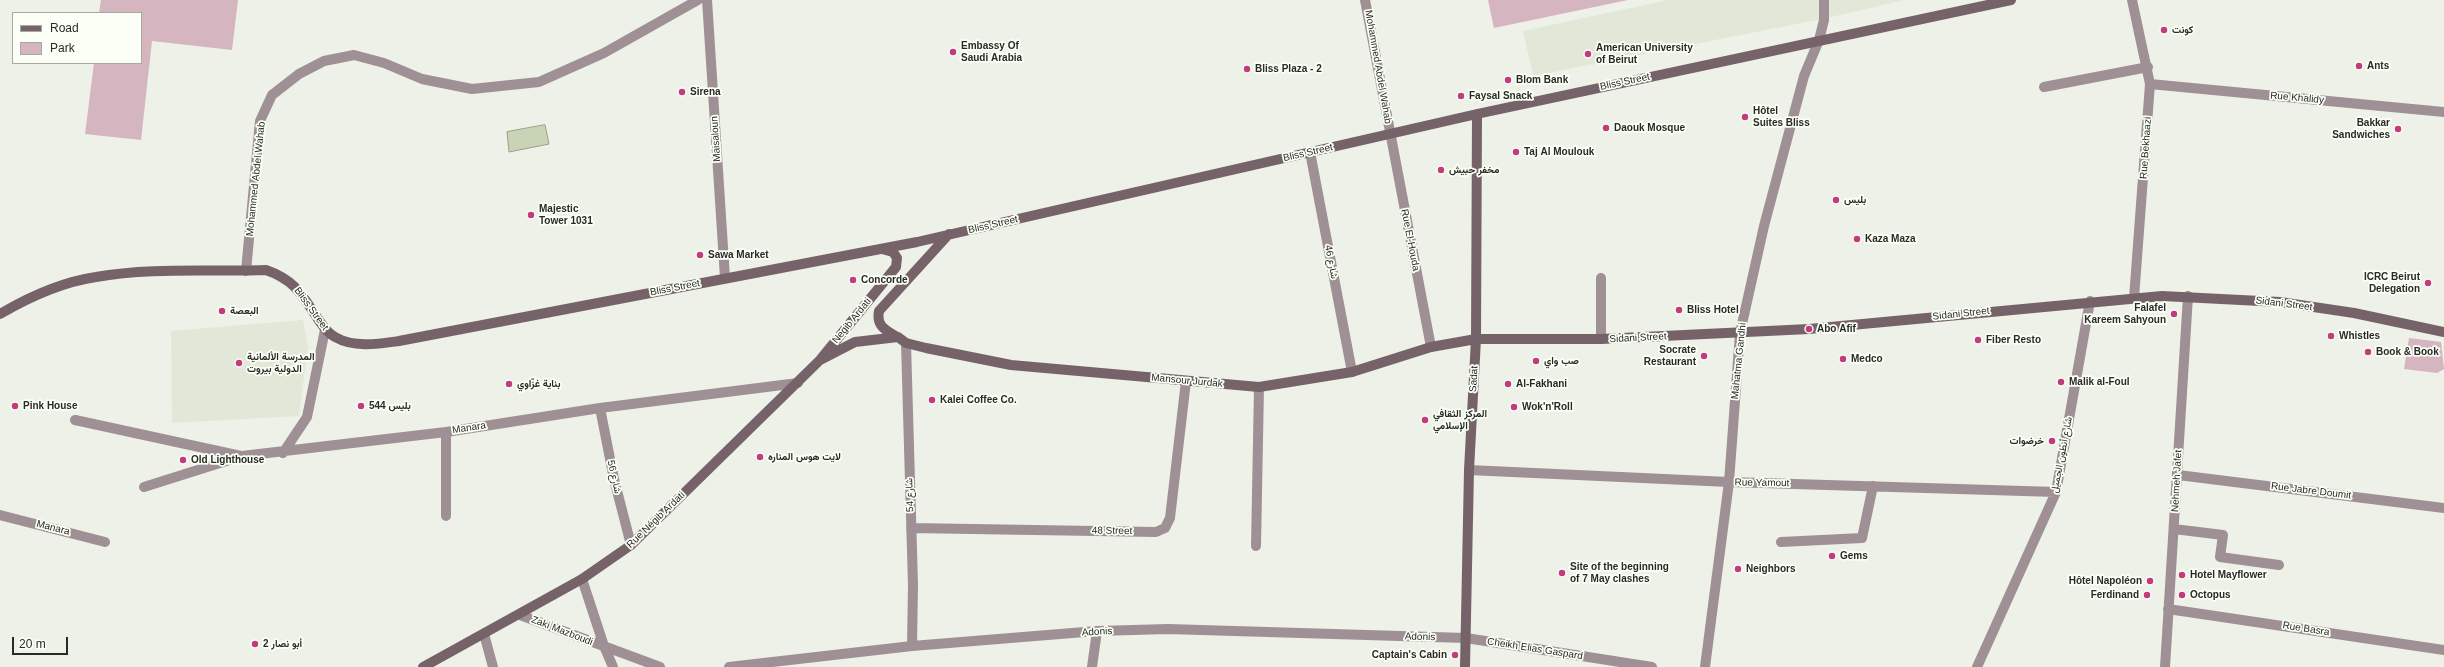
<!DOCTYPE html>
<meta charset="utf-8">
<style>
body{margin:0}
#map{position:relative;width:2444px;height:667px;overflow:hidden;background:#eef1e7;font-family:Helvetica,sans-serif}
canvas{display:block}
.legend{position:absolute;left:12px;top:12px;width:130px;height:52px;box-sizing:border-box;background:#fbfff5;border:1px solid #a7aaa2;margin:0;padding:5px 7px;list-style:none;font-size:12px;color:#282a26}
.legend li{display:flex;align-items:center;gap:8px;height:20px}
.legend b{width:20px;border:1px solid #a7aaa2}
.scale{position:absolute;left:12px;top:637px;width:56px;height:18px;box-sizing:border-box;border:2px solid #282a26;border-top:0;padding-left:5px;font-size:12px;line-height:14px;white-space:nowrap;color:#282a26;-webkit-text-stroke:3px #fbfff5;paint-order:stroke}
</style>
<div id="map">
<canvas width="2444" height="667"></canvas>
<ul class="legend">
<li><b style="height:5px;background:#76636a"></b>Road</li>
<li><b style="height:11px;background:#d5b5c0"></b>Park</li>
</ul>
<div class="scale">20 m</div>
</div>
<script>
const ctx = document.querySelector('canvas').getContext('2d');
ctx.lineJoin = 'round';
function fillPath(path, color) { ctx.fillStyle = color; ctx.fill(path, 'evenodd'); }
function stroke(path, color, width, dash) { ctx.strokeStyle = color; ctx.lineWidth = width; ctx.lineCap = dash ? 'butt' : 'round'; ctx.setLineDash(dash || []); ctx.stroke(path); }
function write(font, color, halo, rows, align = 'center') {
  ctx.font = font + ' Helvetica,Vazirmatn,sans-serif'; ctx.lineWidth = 3.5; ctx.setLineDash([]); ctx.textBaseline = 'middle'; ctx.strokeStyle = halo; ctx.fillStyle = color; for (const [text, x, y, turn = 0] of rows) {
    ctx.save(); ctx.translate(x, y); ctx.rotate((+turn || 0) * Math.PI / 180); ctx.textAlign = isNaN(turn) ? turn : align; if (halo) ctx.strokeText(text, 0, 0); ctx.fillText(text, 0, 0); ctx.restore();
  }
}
const built = new Path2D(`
 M1668,0h237l-78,18 -294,58 -10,-45z
 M303,320l5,26 -9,70 -127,7 -1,-92z`);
const green = new Path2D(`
 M101,0h137l-6,50 -80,-9 -11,99 -56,-6 9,-71h47v-50h-42z
 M1488,0h140l-134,28z
 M2409,338l32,4 3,27 -7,4 -33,-4z`);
const water = new Path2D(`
 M545,125l4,19 -40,8 -2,-20z`);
const street = new Path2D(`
 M707,0l18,278
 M1365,0l66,347
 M2132,0l18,84 -16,214
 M2150,84l294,28
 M2044,87l104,-20
 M1310,152l42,220
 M246,271l14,-150 12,-26 27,-21 25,-13 30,-6 30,8 38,16 50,10 67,-7 65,-29 94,-53
 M1601,278v61
 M906,343l7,242 -1,61
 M600,408l14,71 17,66
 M75,420l166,36
 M283,453l24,-36 18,-87
 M1469,470l260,12 327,10
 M2178,475l266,33
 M144,487l98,-31 204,-24 154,-24 198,-25
 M0,515l105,27
 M446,516v-84
 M911,528l245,4 9,-4 5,-10 16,-137
 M2174,529l49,6 -3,22 59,8
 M1781,542l81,-4 11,-52
 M1256,546l3,-159
 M582,579l22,67 9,21
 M2168,609l276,41
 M520,615l140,52
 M484,634l9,33
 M729,667l183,-21 185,-15 71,-2 298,9 186,29
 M1092,667l5,-36
 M1705,667l24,-185 11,-149 24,-107 40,-150 15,-36 5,-20v-20
 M1977,667l79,-175 34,-191
 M2165,667l23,-371`);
const secondary = new Path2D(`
 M0,314c29,-17 62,-32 96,-37 55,-10 114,-5 170,-7 29,10 36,25 52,49 5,7 9,14 17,18 19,11 43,7 64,4l518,-99 560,-128 534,-114
 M897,337c-12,-7 -21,-11 -18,-26l70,-77
 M820,360l35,-18 43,-5 8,6 20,5 85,17 248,22 93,-15 79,-25 45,-8h125l208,-10 353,-33 118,6 74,11 90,19
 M423,667l159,-88 49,-34 189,-185 76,-93 1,-9 -4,-6 -11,-3
 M1465,667l4,-197 7,-131 1,-225`);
const markers = [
 [2164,30,4,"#c23c7d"],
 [953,52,4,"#c23c7d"],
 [1588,54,4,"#c23c7d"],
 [2359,66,4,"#c23c7d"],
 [1247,69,4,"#c23c7d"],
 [1508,80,4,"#c23c7d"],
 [682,92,4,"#c23c7d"],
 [1461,96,4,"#c23c7d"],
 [1745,117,4,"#c23c7d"],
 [1606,128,4,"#c23c7d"],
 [2398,129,4,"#c23c7d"],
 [1516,152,4,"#c23c7d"],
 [1441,170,4,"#c23c7d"],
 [1836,200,4,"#c23c7d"],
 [531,215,4,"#c23c7d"],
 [1857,239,4,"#c23c7d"],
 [700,255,4,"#c23c7d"],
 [853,280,4,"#c23c7d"],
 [2428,283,4,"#c23c7d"],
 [1679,310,4,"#c23c7d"],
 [222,311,4,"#c23c7d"],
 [2174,314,4,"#c23c7d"],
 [1809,329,4,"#c23c7d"],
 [2331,336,4,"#c23c7d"],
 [1978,340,4,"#c23c7d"],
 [2368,352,4,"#c23c7d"],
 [1704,356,4,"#c23c7d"],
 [1843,359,4,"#c23c7d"],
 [1536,361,4,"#c23c7d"],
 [239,363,4,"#c23c7d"],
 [2061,382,4,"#c23c7d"],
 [509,384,4,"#c23c7d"],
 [1508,384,4,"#c23c7d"],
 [932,400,4,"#c23c7d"],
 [15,406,4,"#c23c7d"],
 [361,406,4,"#c23c7d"],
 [1514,407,4,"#c23c7d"],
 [1425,420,4,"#c23c7d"],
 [2052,441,4,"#c23c7d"],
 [760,457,4,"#c23c7d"],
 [183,460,4,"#c23c7d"],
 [1832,556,4,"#c23c7d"],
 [1738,569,4,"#c23c7d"],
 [1562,573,4,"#c23c7d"],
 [2182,575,4,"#c23c7d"],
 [2150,581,4,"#c23c7d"],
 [2147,595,4,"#c23c7d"],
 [2182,595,4,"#c23c7d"],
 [255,644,4,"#c23c7d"],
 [1455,655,4,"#c23c7d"]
];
const poiNames = [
 ["كونت",2172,30],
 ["Embassy Of",961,46],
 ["Saudi Arabia",961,58],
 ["American University",1596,48],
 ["of Beirut",1596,60],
 ["Ants",2367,66],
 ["Bliss Plaza - 2",1255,69],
 ["Blom Bank",1516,80],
 ["Sirena",690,92],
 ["Faysal Snack",1469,96],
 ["Hôtel",1753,111],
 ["Suites Bliss",1753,123],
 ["Bakkar",2390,123,"right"],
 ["Sandwiches",2390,135,"right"],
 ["Daouk Mosque",1614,128],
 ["Taj Al Moulouk",1524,152],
 ["مخفر حبيش",1449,170],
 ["بليس",1844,200],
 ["Majestic",539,209],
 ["Tower 1031",539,221],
 ["Kaza Maza",1865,239],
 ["Sawa Market",708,255],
 ["ICRC Beirut",2420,277,"right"],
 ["Delegation",2420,289,"right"],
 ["Concorde",861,280],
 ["Falafel",2166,308,"right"],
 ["Kareem Sahyoun",2166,320,"right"],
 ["Bliss Hotel",1687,310],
 ["البعصة",230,311],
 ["Abo Afif",1817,329],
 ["Whistles",2339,336],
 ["Fiber Resto",1986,340],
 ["Socrate",1696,350,"right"],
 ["Restaurant",1696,362,"right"],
 ["Book & Book",2376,352],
 ["المدرسة الألمانية",247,357],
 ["الدولية بيروت",247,369],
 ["Medco",1851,359],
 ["صب واي",1544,361],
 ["Malik al-Foul",2069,382],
 ["بناية غزّاوي",517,384],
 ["Al-Fakhani",1516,384],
 ["Kalei Coffee Co.",940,400],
 ["Pink House",23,406],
 ["بليس 544",369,406],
 ["Wok'n'Roll",1522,407],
 ["المركز الثقافي",1433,414],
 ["الإسلامي",1433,426],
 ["خرضوات",2044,441,"right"],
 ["لايت هوس المناره",768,457],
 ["Old Lighthouse",191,460],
 ["Gems",1840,556],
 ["Site of the beginning",1570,567],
 ["of 7 May clashes",1570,579],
 ["Neighbors",1746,569],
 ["Hotel Mayflower",2190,575],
 ["Hôtel Napoléon",2142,581,"right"],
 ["Ferdinand",2139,595,"right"],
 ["Octopus",2190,595],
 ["أبو نصار 2",263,644],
 ["Captain's Cabin",1447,655,"right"]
];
const streetNames = [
 ["Mohammed Abdel Wahab",1378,67,80],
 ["Bliss Street",1625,82,-12],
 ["Rue Khalidy",2297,98,5],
 ["Maisaloun",716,139,-94],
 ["Rue Bekhaazi",2146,148,-86],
 ["Bliss Street",1308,153,-13],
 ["Mohammed Abdel Wahab",256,179,-84],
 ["Bliss Street",993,225,-13],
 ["Rue El-Houda",1410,240,79],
 ["شارع 46",1331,262,79],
 ["Bliss Street",675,288,-11],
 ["Sidani Street",2284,304,7],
 ["Bliss Street",311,309,54],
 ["Sidani Street",1961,314,-6],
 ["Negib Ardati",852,321,-51],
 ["Sidani Street",1638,338,-3],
 ["Mahatma Gandhi",1739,361,-84],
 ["Sadat",1474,379,-87],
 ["Mansour Jurdak",1187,381,5],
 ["Manara",469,428,-9],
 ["شارع أنطون الجميل",2062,455,-79],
 ["شارع 56",614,477,77],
 ["Nehmeh Jafet",2177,481,-87],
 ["Rue Yamout",1762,483,1],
 ["Rue Jabre Doumit",2311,491,7],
 ["شارع 54",910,495,-92],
 ["Rue Négib Ardati",656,520,-44],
 ["Manara",53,528,14],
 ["48 Street",1112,531,1],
 ["Rue Basra",2306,629,9],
 ["Zaki Mazboudi",562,631,21],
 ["Adonis",1097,632,-3],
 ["Adonis",1420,637,2],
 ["Cheikh Elias Gaspard",1535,649,9]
];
fillPath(built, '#e2e8d7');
fillPath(green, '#d5b5c0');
fillPath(water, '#c9d3b6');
stroke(water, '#99a08b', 1);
stroke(street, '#9e9095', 10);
stroke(secondary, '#76636a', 10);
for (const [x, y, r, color] of markers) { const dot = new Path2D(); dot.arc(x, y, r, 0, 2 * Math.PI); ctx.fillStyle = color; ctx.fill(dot); stroke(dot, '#fbfff5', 1.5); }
write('bold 10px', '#282a26', '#fbfff5', poiNames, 'left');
write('10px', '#282a26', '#fbfff5', streetNames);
</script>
